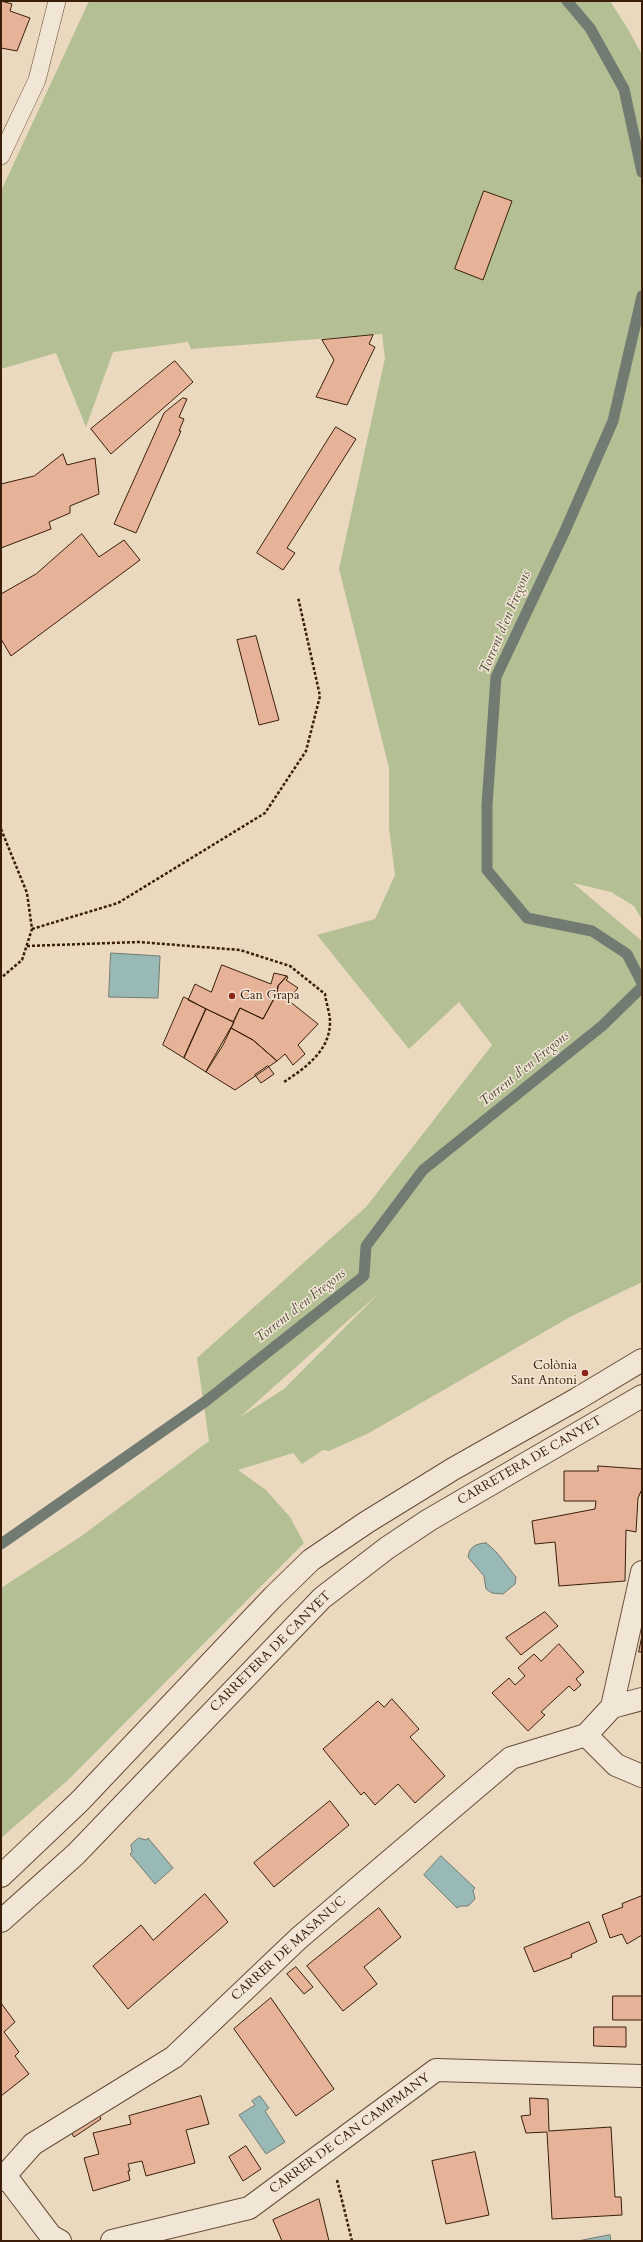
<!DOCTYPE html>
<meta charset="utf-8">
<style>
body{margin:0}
#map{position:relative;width:643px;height:2242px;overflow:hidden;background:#ead9bf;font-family:Cardo,serif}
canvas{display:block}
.frame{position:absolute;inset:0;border:2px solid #3a1e0a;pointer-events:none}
</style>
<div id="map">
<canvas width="643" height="2242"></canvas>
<div class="frame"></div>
</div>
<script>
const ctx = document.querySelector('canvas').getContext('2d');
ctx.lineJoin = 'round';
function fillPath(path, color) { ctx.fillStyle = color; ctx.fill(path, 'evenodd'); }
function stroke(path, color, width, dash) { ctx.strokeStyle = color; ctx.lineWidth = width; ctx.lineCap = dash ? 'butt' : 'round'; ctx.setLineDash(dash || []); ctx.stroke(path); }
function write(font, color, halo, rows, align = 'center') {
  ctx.font = font + ' Cardo,serif'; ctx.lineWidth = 3; ctx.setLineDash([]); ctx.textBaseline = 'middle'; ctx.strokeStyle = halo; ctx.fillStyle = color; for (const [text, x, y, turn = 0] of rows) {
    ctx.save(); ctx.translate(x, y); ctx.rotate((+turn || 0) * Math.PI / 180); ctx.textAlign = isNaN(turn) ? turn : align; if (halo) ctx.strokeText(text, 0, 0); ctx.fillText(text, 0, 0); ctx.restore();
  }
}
const green = new Path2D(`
 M89,1h521l18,28 14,26v865l-8,-14 -23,-14 -38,-9 69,58v341l-72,35 -201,116 -40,18 -6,-1 -21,14 -9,-11 -55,17 28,20 24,27 14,26 -237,238 -66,57v-250l79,-51 129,-96 -12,-83 169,-151 126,-162 -33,-43 -50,47 -92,-114 58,-16 20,-44 -6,-47v-60l-50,-199 46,-211 -3,-24 -191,15 -3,-7 -75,10 -27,75 -30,-74 -55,16v-178zM379,1293l-95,96 -44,28z`);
const water = new Path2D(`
 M111,953l49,3 -2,42 -49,-1z
 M486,1543c12,8 22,25 30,34l-1,7 -12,10 -11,-1 -6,-4 -2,-13 -16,-19c1,-10 9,-14 18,-14z
 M139,1838l7,2 2,-2 25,30 -18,16 -25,-30 2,-2 -1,-7z
 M441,1856l34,32 -2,2 2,9 -7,7h-8l-3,2 -33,-33z
 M260,2096l9,12 -4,3 20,31 -19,12 -27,-39 16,-10 -3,-4z
 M610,2235l1,6h-33z`);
const stream = new Path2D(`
 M567,1l23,27 34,61 18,83
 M642,296l-29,125 -49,112 -68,144 -9,128v65l40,48 65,13 35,23 15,29
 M1,1544l205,-143 158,-125 2,-30 57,-76 179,-144 40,-39`);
const building = new Path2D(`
 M1,1l11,3 -2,7 20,7 -13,33 -16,-3z
 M484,191l28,10 -29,79 -28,-11z
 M373,335l-4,9 6,3 -28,58 -31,-8 18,-37 -12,-20z
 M175,361l18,21 -82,72 -20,-25z
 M183,398l4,1 -8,18 5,2 -5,12h2l-45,102 -22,-9 50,-111z
 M336,427l20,12 -69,109 8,5 -12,17 -26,-17z
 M63,454l4,11 28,-7 4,36 -29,12v7l-21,9 2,7 -50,19v-64l33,-8z
 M82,534l17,23 25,-17 16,20 -129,96 -10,-17v-45l35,-20z
 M256,636l23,84 -20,5 -22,-85z
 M222,965l49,19 3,-11 13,3 -9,10 -1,7 -14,26 -23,-11 -7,14 -45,-22 7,-16 16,8z
 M287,976l1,2 -2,2 12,8 -10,12 30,24 -20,21 7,9 -12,11 -8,-11 -8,7 -24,-21 -22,-12 9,-20 23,11 14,-26 1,-7z
 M184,997l22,12 -22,49 -21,-13z
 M206,1009l28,13 -11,23 -17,27 -22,-14z
 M231,1028l22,12 24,21 -42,29 -29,-18z
 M268,1066l6,8 -13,9 -6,-8z
 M598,1466l44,3v20l-4,9 -2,34 -10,-2 -1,51 -66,5 -4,-44 -20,2 -3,-23 63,-12 1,-8h-32v-30h34z
 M545,1612l13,14 -37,29 -15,-17z
 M642,1636v16h-3z
 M559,1644l25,28 -8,7 5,6 -7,6 -5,-5 -28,26 4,3 -17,16 -36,-38 17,-15 6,7 10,-9 -7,-8 16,-14 7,7z
 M392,1699l27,30 -9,8 35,39 -30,27 -17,-19 -23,21 -11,-13 -3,3 -38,-46 55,-48 6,6z
 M330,1801l19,24 -75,62 -20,-24z
 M205,1894l23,28 -100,87 -35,-43 48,-41 12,15z
 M642,1896v39l-15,9 -5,-10 -12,4 -8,-23 21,-8 -1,-3z
 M379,1908l22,29 -37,30 13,17 -34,27 -36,-45z
 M589,1922l8,20 -26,12 1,3 -38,15 -10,-24z
 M296,1967l17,20 -9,7 -17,-20z
 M613,1996h29v24h-29z
 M271,1998l63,91 -38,27 -62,-87z
 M1,2003l14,19 -11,10 15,20 -4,4 14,18 -28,22z
 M594,2027h32v20l-32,-1z
 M201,2096l8,28 -23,6 9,33 -49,13 -4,-15 -14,3 2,7h-2l2,9 -37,11 -9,-33 15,-4 -6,-21 38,-9 -2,-8z
 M530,2098l18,1 1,32 62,-4 4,70h6l1,18 -70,4 -5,-87 -21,1 -5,-17 9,-1z
 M98,2112l3,7 -27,18 -4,-7z
 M246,2146l15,23 -18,12 -14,-24z
 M475,2152l14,63 -43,9 -14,-63z
 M319,2199l10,42h-47l-9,-21z`);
const path = new Path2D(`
 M1,829l26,64 5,36 -10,31 -21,18
 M32,929l86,-26 147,-90 41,-62 14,-55 -22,-99
 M27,946l112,-4 101,8 50,16 35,28c1,9 5,19 5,28 0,29 -25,46 -46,60
 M337,2180l15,61`);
const service = new Path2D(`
 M1,156l36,-76 20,-79`);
const minor = new Path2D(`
 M612,1707l30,-135
 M586,1735l30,30 26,11
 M5,2175l46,61 9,5
 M1,2180l32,-36 141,-87 125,-119 212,-180 75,-23 26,-28 30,-8
 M112,2241l137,-33 187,-138 206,6`);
const tertiary = new Path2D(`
 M1,1876l79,-75 193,-204 38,-37 56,-38 86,-53 124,-70 65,-39
 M1,1921l75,-67 246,-256 65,-50 42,-28 213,-124`);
const markers = [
 [232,996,4,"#8f2418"],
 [585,1373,4,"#8f2418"]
];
const poiNames = [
 ["Can Grapa",240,996],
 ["Colònia",577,1366,"right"],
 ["Sant Antoni",577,1381,"right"]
];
const streetNames = [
 ["CARRETERA DE CANYET",530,1461,-30],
 ["CARRETERA DE CANYET",271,1652,-45],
 ["CARRER DE MASANUC",289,1949,-42],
 ["CARRER DE CAN CAMPMANY",350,2134,-36]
];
const waterNames = [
 ["Torrent d'en Fregons",506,622,-67],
 ["Torrent d'en Fregons",525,1069,-39],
 ["Torrent d'en Fregons",301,1306,-38]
];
fillPath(green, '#b4c094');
fillPath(water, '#98b9b6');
stroke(water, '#727b71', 1);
stroke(stream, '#727b71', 11);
fillPath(building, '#e6b399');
stroke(building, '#3a1e0a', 1);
stroke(service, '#664d37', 18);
stroke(minor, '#664d37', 24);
stroke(tertiary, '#664d37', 24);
stroke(path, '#3a1e0a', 2.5, [3, 2]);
stroke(service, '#f1e6d5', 17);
stroke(minor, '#f1e6d5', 22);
stroke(tertiary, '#f1e6d5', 22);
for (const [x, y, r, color] of markers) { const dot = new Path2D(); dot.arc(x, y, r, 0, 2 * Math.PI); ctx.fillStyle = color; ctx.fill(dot); stroke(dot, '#f1e6d5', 1.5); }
write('13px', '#3a1e0a', '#f1e6d5', poiNames, 'left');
write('13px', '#3a1e0a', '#f1e6d5', streetNames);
write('italic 14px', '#564c3e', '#f1e6d5', waterNames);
</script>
